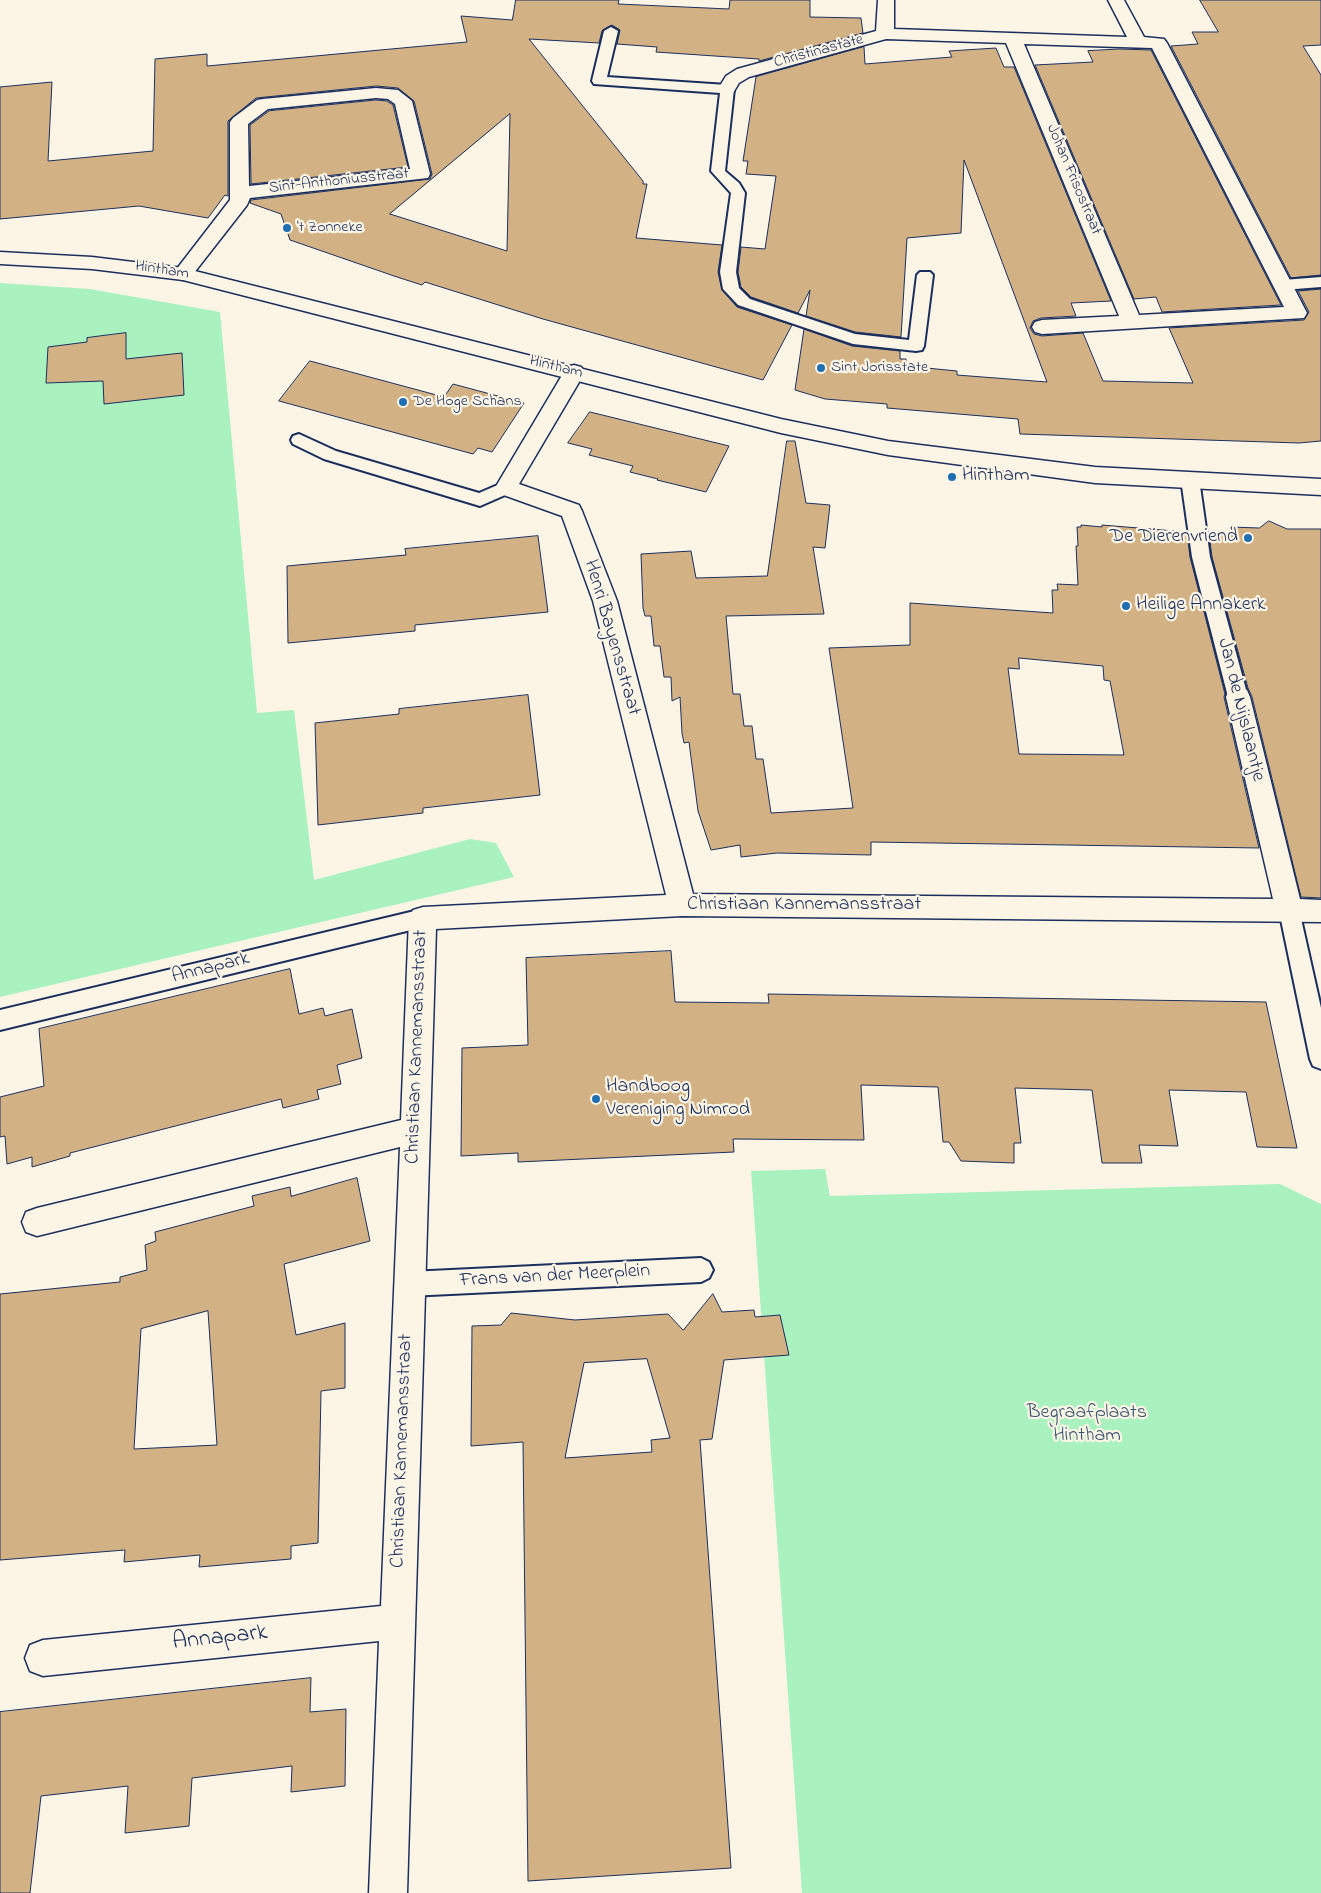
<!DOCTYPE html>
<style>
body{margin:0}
canvas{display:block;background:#fcf5e5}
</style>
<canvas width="1321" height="1893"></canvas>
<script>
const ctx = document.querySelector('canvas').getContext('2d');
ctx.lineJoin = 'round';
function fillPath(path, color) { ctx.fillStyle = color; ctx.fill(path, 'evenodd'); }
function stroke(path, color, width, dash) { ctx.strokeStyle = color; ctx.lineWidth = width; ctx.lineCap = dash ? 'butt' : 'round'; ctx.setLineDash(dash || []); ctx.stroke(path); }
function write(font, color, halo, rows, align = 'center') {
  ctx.font = font + ' "Indie Flower",sans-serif'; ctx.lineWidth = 4.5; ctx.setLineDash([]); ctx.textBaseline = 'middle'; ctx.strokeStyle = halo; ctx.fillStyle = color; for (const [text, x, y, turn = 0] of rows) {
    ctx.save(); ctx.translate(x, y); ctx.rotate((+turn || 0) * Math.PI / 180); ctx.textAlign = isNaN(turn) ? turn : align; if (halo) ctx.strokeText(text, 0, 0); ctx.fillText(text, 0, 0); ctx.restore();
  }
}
const green = new Path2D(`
 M0,283l90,6 130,23 37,401 37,-3 20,170 156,-41 26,4 18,34 -514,120z
 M825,1169l5,27 450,-12 41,20v689h-519l-51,-722z`);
const building = new Path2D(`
 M516,0h103l-1,4 111,5 1,-9h80v17l51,1 2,15 -104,28v-2l-103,-7 1,-5 -40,-3 3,-14 -8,-5 -10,6 -3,12 -70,-4 114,142v3h4l-11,54 86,7 -4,27 4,18 15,17 55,18 -29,55 -220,-61 -118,-37 -3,3 -25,-8 -107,-37 -9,-26 -31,-11 1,-3 179,-21 2,-5 -18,-73 -16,-13 -22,-2 -120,12 -28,23v75l-3,-1 -17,23 -69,-12 -139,13v-132l52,-5 -4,79 105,-10 2,-92 52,-5v12l260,-24 -6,-26 51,4zM510,114l-3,137 -117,-37z
 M1200,0h121v45l-18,1 18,29v200l-30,3 -120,-232 27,-2 -6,-12h26z
 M864,47l1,17 87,-7 -3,-6 47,-3 8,19h10l97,234 -40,2 5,13 -35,2 -8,3 -3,7 4,6 8,2 41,-3 20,48 90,2 -24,-55 135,-8 5,-8 -11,-21 23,-2v152l-22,2 -279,-9 -2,-15 -131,-11v-4l-62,-5 -30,-9 9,-61 48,17 48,5v8h6v7l51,5v4l90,7 -83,-222 -3,73 -54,5 -6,99 -46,-5 -49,-16 4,-26 -12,23 -47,-16 -10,-10 -3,-15 3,-25 24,2 11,-73 -30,-2 2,-13h-5l13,-84z
 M1120,49l31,1 130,255 -119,7 -6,-15 -22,2 -99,-234 58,-3 -5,-11z
 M376,100l11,1 6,4 15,62 -157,17 -1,-59 19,-14z
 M126,333v26l56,-6 2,42 -80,9 -1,-23 -57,2 2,-36 39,-5v-4z
 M310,361l134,36 9,-13 71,19 -32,49 -14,-4 -5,6 -194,-53z
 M590,412l139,34 -23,46 -49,-12 1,-1 -28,-7 3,-6 -44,-11 3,-6 -24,-6z
 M787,441h8l11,62 24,2 -5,43 -12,-1 11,67 -98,2 7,78h7l4,32h8l4,33h7l8,54 82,-5 -24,-160 81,-3v-42l143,10 -1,-23h6l-1,-6 21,1 -2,-39h2l-1,-19h4v-2l21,2v-2l85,7 3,25 35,137 -1,3 35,151 -388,-6v13l-94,-2 -36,4 -1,-12 -29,5 -13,-39 -9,-69 -5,1 -2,-10 -2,-36 -8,4 -1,-24h-7l-4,-31h-6l-3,-30h-6l-2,-8 -2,-54 50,-3 5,27 71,-2zM1019,658l84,8 1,14 6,1 14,74 -105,-1 -11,-86 11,1z
 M1269,521l18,8h34v369l-20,-1 -49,-200 -4,-9 -36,-131 -3,-23 24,2 -2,-9 28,1z
 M538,536l10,76 -133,13v6l-127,12 -1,-77 119,-11 -1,-6z
 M528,695l12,100 -117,13v5l-105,12 -3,-102 84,-9v-5z
 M671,951l4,51 94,1 -1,-9 498,8 31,146 -40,-1 -11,-55 -77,-2 9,56 -39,-1 3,18h-40l-10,-73 -77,-2 6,55h-7v20l-53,-2 -12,-19h-6l-5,-55 -77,-2 3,55 -131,-1 1,13 -216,10v-9l-57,3 1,-108 66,-3 -2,-87z
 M290,969l9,45 24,-6 2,8 27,-7 10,49 -25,7 4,19 -24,6 2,9 -36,9 -2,-9 -211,54v3l-38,11v-10l-25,7 -2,-28 -5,1v-40l44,-11 -5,-57z
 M357,1178l13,63 -86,23 12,71 49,-12v65l-24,3 -3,152 -27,3v13l-92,8 1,-12 -76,7 1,-12 -125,10v-266l120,-12v-5l27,-7 -2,-25 11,-4 -1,-9 99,-26 -2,-10 38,-9 1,9zM208,1311l9,134 -83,4 7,-120z
 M713,1294l9,18 32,-2 1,7 25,-2 9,40 -65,5 -12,79 -12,1 31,428 -203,13 -5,-439 -52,4 1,-120 29,-1 10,-12 64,7 93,-6 15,16zM647,1359l23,79 -19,2 1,12 -87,6 19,-95z
 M311,1678l-1,34 36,-3 -1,77 -54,6 1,-26 -100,12 -3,48 -64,7 3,-47 -87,10 -11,97h-30v-181z`);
const lane = new Path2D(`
 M611,27l7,4 -11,46 120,8 7,4 -9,82 14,12 6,10 -9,79 3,16 11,11 105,35 54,6 8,-65 3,-3h10l3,3 -9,71 -2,4 -6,1 -63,-7 -115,-39 -15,-16 -3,-17 11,-79 -20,-22 9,-78 -126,-9 -2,-3 12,-50z
 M1321,277v10l-38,3 -6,-2 -2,-3 2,-3 6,-2z
 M299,434l37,17 143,42 21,-9 6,-2 6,2 3,4 -3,4 -32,14 -156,-47 -31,-15 -2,-4 2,-4z
 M1190,473l6,2 3,4 11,78 38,140 -3,5 -7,2 -7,-2 -3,-5 -36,-140 -11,-78 3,-4z
 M1289,901l7,3 3,6 22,98v61l-8,-3 -3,-7 -31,-149 3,-6z
 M423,909l7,3 4,6 -4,6 -7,3 -423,103v-20z
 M701,1258l8,4 4,8 -4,8 -8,4 -292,14 -9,-4 -3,-8 3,-8 9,-4z`);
const street = new Path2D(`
 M878,0h16v29l233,8 -19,-37h16l20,37 20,2 3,4 140,270 -3,5 -262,16 -7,-2 -3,-5 3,-5 7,-2 77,-4 -113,-273 -120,-4 -137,38 -10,6 -6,10 -6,1 -6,-1 -3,-4 8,-13 11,-7 139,-38zM1024,44l128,4 132,259 -145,8z
 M376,88l22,2 14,11 18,73 -2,4 -178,20 -3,7 -57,73 -7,2 -7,-2 -3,-4 3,-4 54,-70v-78l3,-4 24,-18 6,-1zM376,98l12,1 7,5 15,65 -161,17 -1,-62 20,-15z
 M574,365l7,2 4,5 -66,112 60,21 3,6 35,90 76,293 580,5 -47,-202 3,-7 9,-2 9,2 3,7 50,202 21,1v22l-639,-6 -246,13 -29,964h-38l10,-252 -336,35 -13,-5 -5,-13 5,-13 13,-5 338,-34 19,-459 -363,89 -11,-4 -4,-10 4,-10 11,-4 364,-88 8,-202 4,-8 10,-3 243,-12 -73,-294 -31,-85 -64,-23 -3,-5 72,-121z`);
const secondary = new Path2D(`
 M0,252l92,5 91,11 598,151 107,22 207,26 226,12v16l-226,-12 -207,-28 -107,-22 -598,-153 -91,-11 -92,-5z`);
const markers = [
 [287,228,5,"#1f6fb2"],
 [821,368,5,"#1f6fb2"],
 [403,402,5,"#1f6fb2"],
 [952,477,5,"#1f6fb2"],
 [1248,538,5,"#1f6fb2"],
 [1126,606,5,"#1f6fb2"],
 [596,1099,5,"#1f6fb2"]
];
const farStreetnames = [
 ["Christinastate",819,52,-15],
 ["Johan Frisostraat",1073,180,67],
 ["Sint-Anthoniusstraat",339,182,-6],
 ["Hintham",162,271,9],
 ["Hintham",556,368,14]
];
const farPoinames = [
 ["'t Zonneke",297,228],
 ["Sint Jorisstate",831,368],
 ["De Hoge Schans",413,402]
];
const poiNames = [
 ["Hintham",962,477],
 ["De Dierenvriend",1238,538,"right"],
 ["Heilige Annakerk",1136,606],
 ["Handboog",606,1088],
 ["Vereniging Nimrod",606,1111]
];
const streetNames = [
 ["Henri Bayensstraat",611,638,74],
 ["Jan de Nijslaantje",1240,710,76],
 ["Christiaan Kannemansstraat",804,906],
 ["Annapark",211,969,-14],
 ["Christiaan Kannemansstraat",418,1047,-88],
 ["Frans van der Meerplein",555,1277,-3],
 ["Christiaan Kannemansstraat",403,1451,-88]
];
const parkNames = [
 ["Begraafplaats",1087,1414],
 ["Hintham",1087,1437]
];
const nearStreetnames = [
 ["Annapark",220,1639,-6]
];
fillPath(green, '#a9f2c0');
fillPath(building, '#d2b285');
stroke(building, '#1b2f5e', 1);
stroke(lane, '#1b2f5e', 4);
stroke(street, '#1b2f5e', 3);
stroke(secondary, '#1b2f5e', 3);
fillPath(lane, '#fcf5e5');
fillPath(street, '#fcf5e5');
fillPath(secondary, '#fcf5e5');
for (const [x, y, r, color] of markers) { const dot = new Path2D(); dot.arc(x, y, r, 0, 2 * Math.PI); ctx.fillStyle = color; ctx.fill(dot); stroke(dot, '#fcf5e5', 2); }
write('16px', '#1b2f5e', '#fcf5e5', farStreetnames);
write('16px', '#1b2f5e', '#fcf5e5', farPoinames, 'left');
write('20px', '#1b2f5e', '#fcf5e5', poiNames, 'left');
write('20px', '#1b2f5e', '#fcf5e5', streetNames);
write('20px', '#375672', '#fcf5e5', parkNames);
write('24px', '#1b2f5e', '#fcf5e5', nearStreetnames);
</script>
